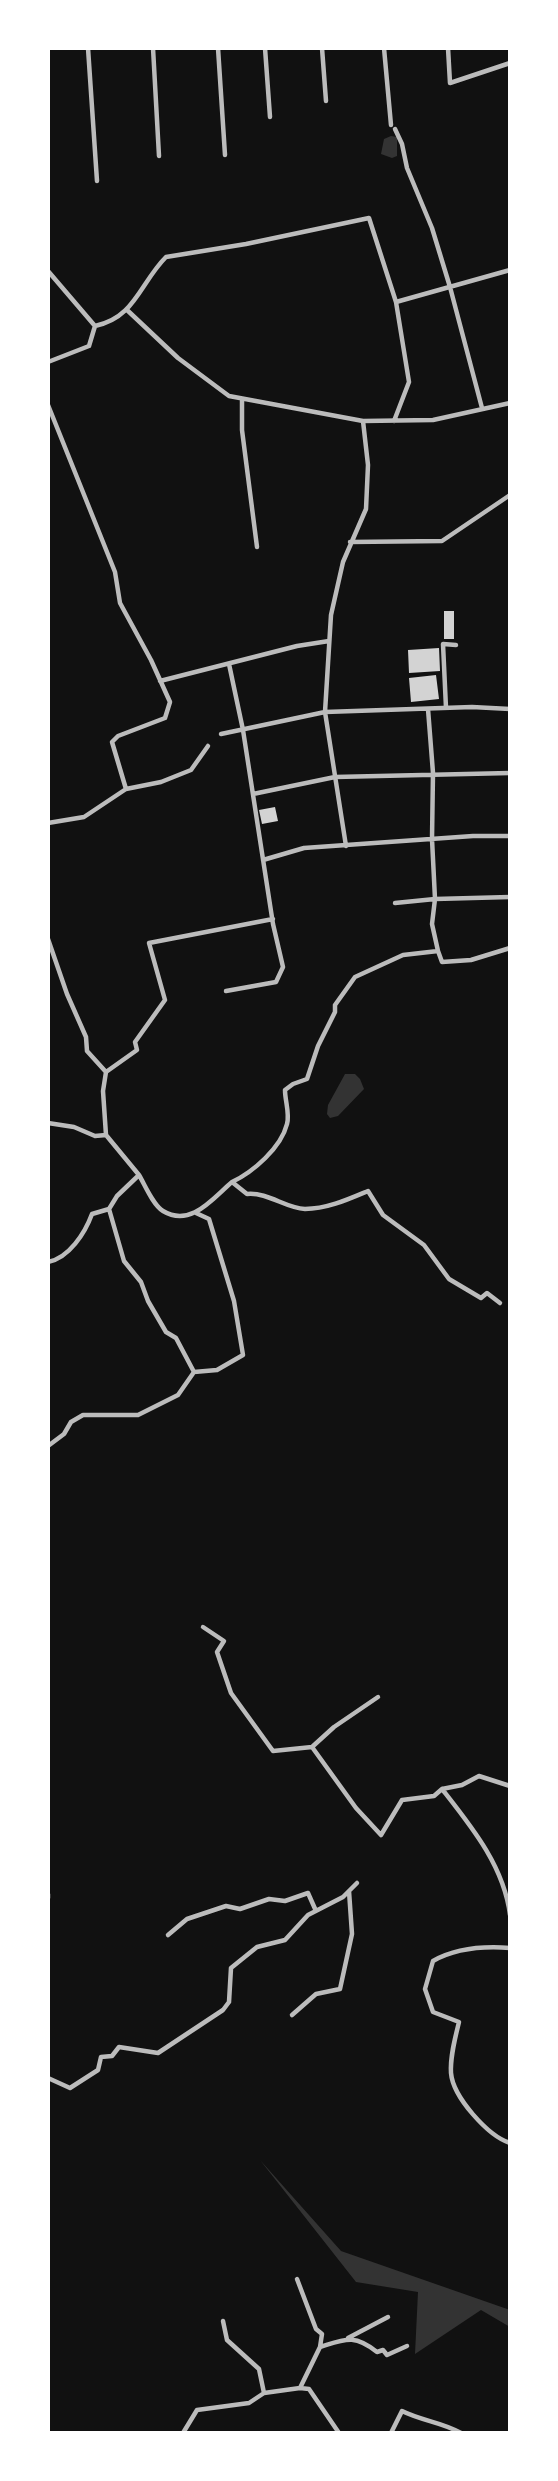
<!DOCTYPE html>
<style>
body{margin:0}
#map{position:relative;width:558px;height:2481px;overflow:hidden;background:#111;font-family:"Nunito Sans",sans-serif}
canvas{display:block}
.frame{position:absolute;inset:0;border:50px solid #fff;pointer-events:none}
</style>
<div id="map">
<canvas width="558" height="2481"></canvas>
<div class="frame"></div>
</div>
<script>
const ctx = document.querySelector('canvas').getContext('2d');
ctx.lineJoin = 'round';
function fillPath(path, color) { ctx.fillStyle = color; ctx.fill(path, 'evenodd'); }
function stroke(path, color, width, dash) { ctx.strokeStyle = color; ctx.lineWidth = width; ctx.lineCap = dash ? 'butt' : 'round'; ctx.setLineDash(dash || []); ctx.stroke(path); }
const water = new Path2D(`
 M391,136l6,1v19l-5,2 -11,-4 3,-15z
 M345,1074h10l5,5 4,10 -26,27 -8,2 -3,-4 1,-9z
 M260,2160l81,91 169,59v17l-29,-17 -66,44 3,-62 -62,-10z`);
const building = new Path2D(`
 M444,611h10v28h-10z
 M439,648l1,23 -31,2 -1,-23z
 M436,675l3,24 -28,3 -2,-24z
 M275,807l3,14 -16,3 -3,-14z`);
const minor = new Path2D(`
 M88,48l9,133
 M153,48l6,108
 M218,48l7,107
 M265,48l5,69
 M322,48l4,53
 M384,48l7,77
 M448,48l2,35 60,-20
 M395,129l7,15 5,24 25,60 18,59 32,121
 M48,271l47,55c40,-8 45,-43 71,-69l80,-13 123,-26 27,84 13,80 -15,39
 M396,302l114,-32
 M127,310l51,48 51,38 134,25 70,-1 77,-17
 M48,362l41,-16 6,-20
 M242,399v31l15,117
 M48,405l67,167 5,31 31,57 19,42 -5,16 -47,18 -6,6 14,47
 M350,542l92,-1 68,-46
 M160,681l137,-35 32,-5
 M446,708l-3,-64 13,1
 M221,734l104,-22 147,-5 38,2
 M253,794l82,-17 175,-4
 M48,823l36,-6 42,-28 35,-7 30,-12 17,-24
 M346,846l-21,-134 6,-97 12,-53 23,-53 2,-44 -5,-44
 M263,860l41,-12 169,-12h37
 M395,903l40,-4 75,-2
 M48,939l19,55 19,43 1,14 19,21 -3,19 3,44 33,40 -22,21 -8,13 -17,5c-7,19 -23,44 -44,48
 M438,951l4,11 29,-2 39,-12
 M226,991l50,-9 7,-15 -10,-43 -30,-194 -14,-66
 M106,1072l31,-22 -2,-8 30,-42 -16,-57 124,-24
 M48,1123l26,4 21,9 11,-1
 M139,1175c6,10 14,30 24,36 28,17 50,-13 69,-29l15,12c21,-2 38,14 58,15 22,0 44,-10 63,-18l15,24 41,30 25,34 32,19 6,-5 13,10
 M232,1182c21,-10 49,-34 55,-58 3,-10 -2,-23 -2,-34l8,-6 14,-5 11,-33 17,-34v-7l20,-28 48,-22 35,-4 -6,-27 3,-25 -3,-60 1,-66 -5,-64
 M109,1209l15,52 17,21 7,19 18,31 10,6 18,34
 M48,1446l16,-12 7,-12 12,-7h55l40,-20 16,-23 23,-2 26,-15 -9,-54 -25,-82 -13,-6
 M203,1627l21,14 -7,11 14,41 42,58 39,-4 44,61 25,27 21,-35 32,-4 8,-7 20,-4 17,-9 31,10
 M312,1747l22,-20 44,-30
 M442,1789c29,37 62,77 68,126
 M48,1894v4
 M168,1935l19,-16 39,-13 14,3 29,-10 16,2 23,-8 8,18
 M510,1948c-26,-2 -54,0 -77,13l-8,28 8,23 26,10c-4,16 -9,35 -8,51 2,24 37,63 59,70
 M292,2015l24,-21 24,-5 12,-55 -3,-43
 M48,2078l22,10 28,-18 3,-13 11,-1 7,-9 39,6 65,-43 6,-8 2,-34 26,-21 28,-7 23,-25 35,-18 14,-14
 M297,2279l19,50 6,5 -2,13
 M223,2321l4,19 32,29 5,24
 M348,2338l40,-21
 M300,2388l9,1 30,44
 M183,2433l14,-23 52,-7 15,-10 36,-5 20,-41c26,-8 34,-13 57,5l6,-2 4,5 20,-9
 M391,2433l11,-22c20,10 40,11 59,22`);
fillPath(water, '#333');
fillPath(building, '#d3d3d3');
stroke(minor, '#bcbcbc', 4.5);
</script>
